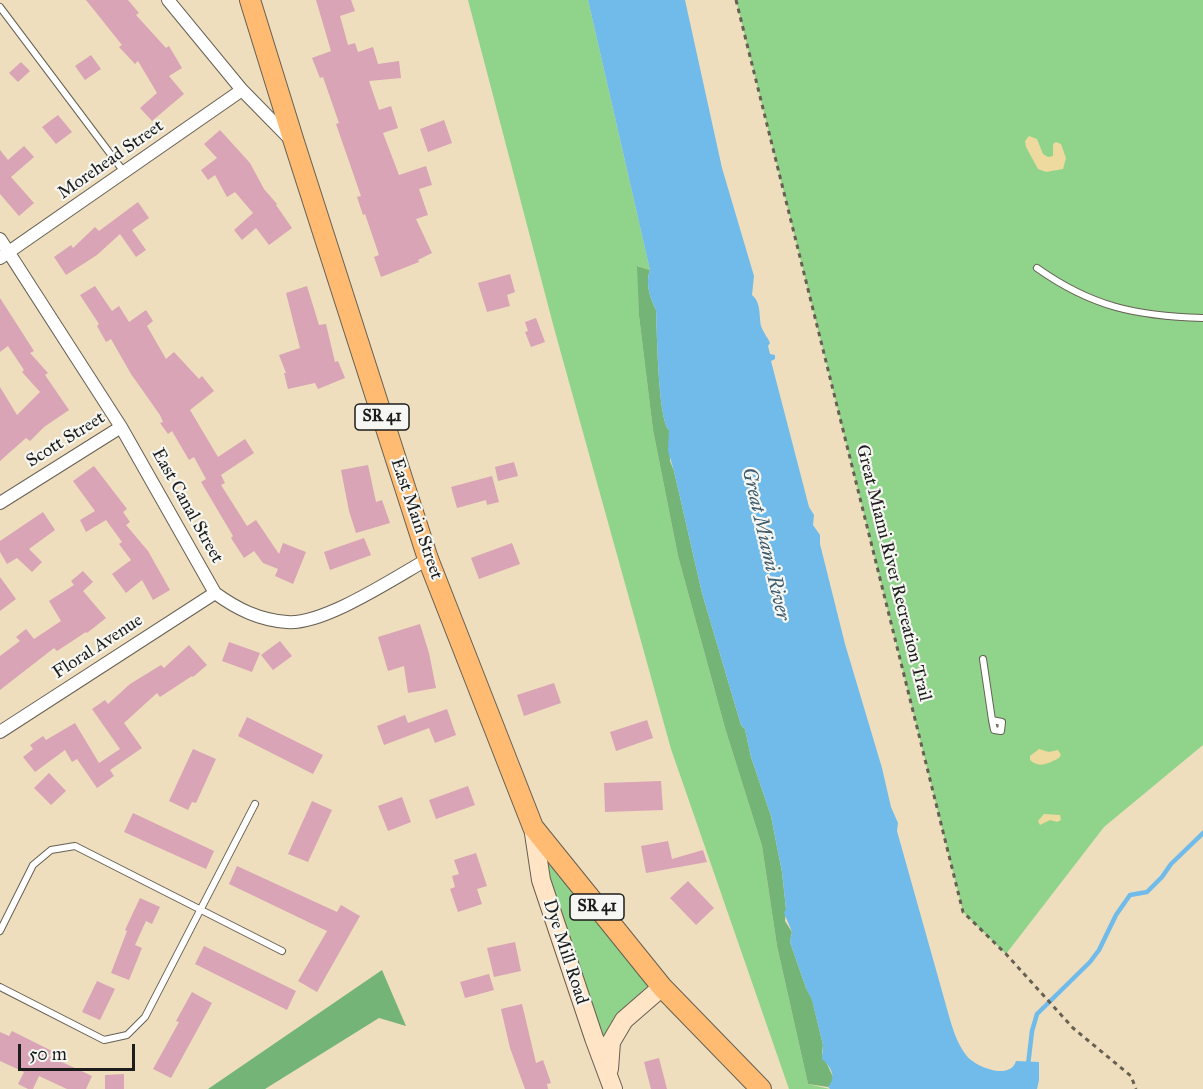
<!DOCTYPE html>
<style>
body{margin:0}
#map{position:relative;width:1203px;height:1089px;overflow:hidden;background:#eedebd;font-family:"IM FELL Great Primer",serif}
canvas{display:block}
.scale{position:absolute;left:18px;top:1044px;width:117px;height:27px;box-sizing:border-box;border:3px solid #1c1c1c;border-top:0;padding-left:8px;font-size:18px;line-height:21px;white-space:nowrap;color:#1c1c1c;-webkit-text-stroke:4px #f6f6f2;paint-order:stroke}
</style>
<div id="map">
<canvas width="1203" height="1089"></canvas>
<div class="scale">50 m</div>
</div>
<script>
const ctx = document.querySelector('canvas').getContext('2d');
ctx.lineJoin = 'round';
function fillPath(path, color) { ctx.fillStyle = color; ctx.fill(path, 'evenodd'); }
function stroke(path, color, width, dash) { ctx.strokeStyle = color; ctx.lineWidth = width; ctx.lineCap = dash ? 'butt' : 'round'; ctx.setLineDash(dash || []); ctx.stroke(path); }
function write(font, color, halo, rows, align = 'center') {
  ctx.font = font + ' "IM FELL Great Primer",serif'; ctx.lineWidth = 4.5; ctx.setLineDash([]); ctx.textBaseline = 'middle'; ctx.strokeStyle = halo; ctx.fillStyle = color; for (const [text, x, y, turn = 0] of rows) {
    ctx.save(); ctx.translate(x, y); ctx.rotate((+turn || 0) * Math.PI / 180); ctx.textAlign = isNaN(turn) ? turn : align; if (halo) ctx.strokeText(text, 0, 0); ctx.fillText(text, 0, 0); ctx.restore();
  }
}
const green = new Path2D(`
 M468,0h120l62,270 -12,-4 1,50 14,114 25,126 47,172 37,118 15,100 31,138 22,5h-41l-118,-340 -117,-421z
 M736,0h467v745l-99,82 -98,127 -43,-42z
 M533,827l129,160 -38,33 -16,53z`);
const forest = new Path2D(`
 M637,266l13,4c-5,13 0,28 6,40 1,20 2,110 13,120l1,31 4,10 28,122 39,132 4,4 6,28 20,59 11,56 4,37 -1,12 7,11 -2,10 16,46 6,11 11,46 -1,8 11,24v5l-5,5 -20,-3 -31,-138 -15,-100 -37,-118 -47,-172 -25,-126 -14,-114z
 M382,970l24,56 -27,-8 -114,71h-57z`);
const sand = new Path2D(`
 M1029,136l8,3 6,15 5,3 5,-1v-12l3,-2 5,2 5,14 -3,11 -17,3 -8,-3 -12,-22 -1,-6z
 M1039,749l10,3 9,-2 3,5 -2,3c-10,5 -19,11 -29,2v-4z
 M1044,814l16,1 1,5 -4,2 -7,-2 -10,5 -2,-4z`);
const water = new Path2D(`
 M588,0h97l37,168 32,108 -2,19c9,7 7,20 9,31 2,6 7,12 9,17l-2,3 2,8 5,1v4l-4,2 38,146 5,8 -1,10 7,10v9l25,100 37,124 9,39 7,16 -1,8 52,185c4,14 8,27 17,39 9,12 44,26 50,6l23,1v18l-2,9h-207l-2,-2c9,-10 3,-20 -6,-28l1,-14 -11,-45 -6,-12 -16,-46 2,-10 -8,-19 2,-4 -4,-37 -11,-56 -20,-59 -6,-28 -4,-4 -39,-132 -28,-122 -6,-20 1,-21c-11,-10 -12,-100 -13,-120 -6,-12 -11,-27 -6,-40z`);
const stream = new Path2D(`
 M1028,1065l4,-34 5,-17 53,-52 9,-12 17,-35 14,-20 17,-3 15,-15 9,-13 32,-31`);
const building = new Path2D(`
 M86,0h42l11,13 -3,2 30,33 3,-2 13,22 -13,8 15,18 -32,27 -12,-13 17,-15 -19,-32 -3,3 -16,-17 3,-2z
 M316,0h35l4,11 -15,5 8,29 7,-2 3,9 15,-5 5,17 21,-3 2,17 -32,3 10,29 12,-4 7,22 -15,5 16,42 27,-9 6,19 -13,4 9,26 -12,4 16,34 -14,7 1,2 -38,15 -7,-20 5,-2 -14,-41 -2,1 -6,-18 4,-1 -25,-72 3,-1 -16,-46 -3,1 -8,-20 19,-7z
 M91,55l10,14 -16,11 -10,-14z
 M21,62l9,9 -12,11 -9,-9z
 M58,115l14,17 -16,12 -14,-17z
 M444,120l8,23 -24,9 -8,-23z
 M220,130l30,33 14,26 13,15 -1,1 16,23 -23,17 -13,-17 -14,12 -8,-10 19,-17 -18,-21 -8,5 -12,-22 -7,5 -7,-10 16,-12 -13,-14z
 M24,146l10,11 -23,20 23,26 -15,13 -19,-22v-44l8,10z
 M138,202l11,16 -17,12 14,20 -10,7 -16,-23 -23,21 -31,20 -12,-18 17,-12 2,3 22,-21 4,4z
 M510,274l5,18 -8,3 3,11 -23,6 -9,-29z
 M95,286l17,25 7,-5 10,16 17,-12 7,11 -6,5 19,33 8,-7 25,27 3,-3 12,15 -24,19 28,47 27,-18 9,14 -33,22 4,8 -4,2 26,41 9,-6 23,34 4,-11 23,9 -13,32 -18,-8 3,-7 -15,-6 -9,-12 -10,7 -13,-20 2,-2 -32,-54 5,-3 -12,-22 -5,3 -17,-29 -4,3 -8,-11 3,-1 -3,-7 -29,-41 -20,-35 -5,3 -9,-16 2,-2 -19,-29z
 M307,286l12,39 7,-1 9,38 3,-1 7,17 -27,11 -3,-6 -27,6 -4,-16h2l-7,-18 21,-7 -14,-55z
 M0,298l34,53 -4,2 18,20 -3,2 24,35 -25,17 -14,14 -4,-3 -26,23v-74l17,28 23,-23 -18,-20 2,-2 -16,-24 -8,6z
 M536,318l9,24 -14,5 -6,-15 3,-1 -3,-9z
 M514,462l4,14 -20,5 -3,-14z
 M368,465l8,37 6,-2 8,23 -34,10 -7,-22 -8,-41z
 M94,466l33,43 -4,3 7,10 -4,3 22,26 22,39 -17,10 -11,-20 -16,13 -14,-19 19,-14 -12,-16 3,-2 -16,-22 -20,12 -6,-12 15,-9 -22,-30z
 M492,476l7,26 -12,3 -1,-5 -29,8 -6,-21z
 M43,512l12,18 -26,19 13,13 -10,10 -15,-14 -10,6 -7,-12v-11z
 M364,538l7,17 -41,15 -6,-18z
 M512,543l8,21 -41,15 -8,-21z
 M83,571l10,11 -10,9 23,27 -19,15 -1,-1 -29,19 -3,-3 -54,42v-34l20,-15 -4,-4 10,-8 8,10 27,-18 -12,-20 25,-16 -3,-4z
 M0,577l16,22 -16,12z
 M420,624l9,29 7,35 -28,5 -4,-27 -16,5 -10,-34z
 M280,641l12,15 -19,14 -12,-15z
 M229,642l31,11 -8,19 -30,-11z
 M189,645l18,20 -14,12 -1,-1 -32,21 -3,-4 -33,30 18,25 -32,22 4,6 -17,12 -20,-29 -5,3 -7,-12 -30,22 -12,-15 10,-8 -3,-4 13,-9 3,4 29,-17 24,40 21,-14 -28,-40 13,-9 3,4 22,-20 31,-19 3,3z
 M554,683l7,20 -37,13 -7,-21z
 M447,709l9,26 -21,8 -6,-15 -45,17 -7,-19 28,-11 3,8z
 M247,717l76,38 -10,19 -75,-38z
 M647,720l6,18 -37,13 -6,-19z
 M193,749l23,10 -20,44 -4,-1 -4,8 -19,-9z
 M49,773l17,18 -15,14 -17,-17z
 M661,781l2,29 -58,2 -1,-29z
 M468,786l7,19 -39,14 -7,-19z
 M402,797l9,25 -23,9 -10,-25z
 M312,801l20,9 -24,52 -20,-8z
 M133,813l81,38 -8,18 -82,-37z
 M668,841l4,18 31,-9 4,12 -61,11 -5,-27z
 M476,853l11,33 -10,3 5,15 -24,8 -8,-23 5,-2 -3,-11 7,-2 -5,-14z
 M237,866l100,46 4,-7 19,11 -43,76 -19,-11 29,-50 -98,-47z
 M688,881l26,27 -18,17 -26,-27z
 M140,898l20,9 -8,17 -6,-3 -11,24 7,3 -13,32 -18,-7 16,-42 -2,-1z
 M515,942l6,29 -27,6 -7,-29z
 M204,946l92,45 -9,19 -92,-46z
 M489,974l5,16 -29,8 -5,-16z
 M97,981l18,8 -15,31 -18,-8z
 M192,992l20,11 -41,75 -18,-9 26,-47 -3,-1z
 M522,1004l14,59 7,-3 8,23 -4,1 1,5h-23l-15,-41 -9,-39z
 M12,1031l40,20 -3,5 43,20 -6,13h-19l-28,-13 -6,13h-5l-10,-5 6,-12 -24,-11v-29l9,4z
 M659,1058l8,31h-16l-7,-27z
 M124,1074v15h-19v-14z`);
const path = new Path2D(`
 M736,0l227,912 43,42 67,74 58,48 5,13`);
const lane = new Path2D(`
 M0,7l124,165
 M1037,268c55,39 99,48 166,50
 M983,659l9,61 2,10 7,1 1,-9 -10,-2
 M0,931l33,-66 18,-15 24,-4 207,105
 M0,987l104,53 23,-5 18,-18 110,-213`);
const street = new Path2D(`
 M168,0l74,90 48,49
 M0,239l121,188 94,166c22,16 44,27 72,29 37,3 107,-44 141,-63
 M0,258l242,-168
 M0,503l121,-76
 M0,732l215,-139`);
const secondary = new Path2D(`
 M533,827l8,53 53,158 19,51
 M609,1069l2,-27 13,-22 38,-33`);
const primary = new Path2D(`
 M250,0l44,142 134,417 105,268 129,160 99,102`);
const shields = [
 [382,417,54],
 [597,907,54]
];
const shieldNames = [
 ["SR 41",382,417],
 ["SR 41",597,907]
];
const streetNames = [
 ["Morehead Street",111,160,-35],
 ["Scott Street",66,440,-32],
 ["East Canal Street",187,506,61],
 ["East Main Street",416,519,71],
 ["Great Miami River Recreation Trail",893,573,76],
 ["Floral Avenue",98,647,-33],
 ["Dye Mill Road",565,952,72]
];
const waterNames = [
 ["Great Miami River",765,544,77]
];
fillPath(green, '#90d38b');
fillPath(forest, '#74b577');
fillPath(sand, '#eeda9e');
fillPath(water, '#70bbe9');
stroke(stream, '#70bbe9', 4.5);
fillPath(building, '#d8a4b6');
stroke(lane, '#666054', 8);
stroke(street, '#666054', 14);
stroke(secondary, '#666054', 20);
stroke(primary, '#666054', 22);
stroke(path, '#666054', 3, [4.5, 4.5]);
stroke(lane, '#fff', 6);
stroke(street, '#fff', 12);
stroke(secondary, '#ffe4c6', 18);
stroke(primary, '#febb71', 20);
for (const [x, y, w] of shields) { const box = new Path2D(); box.roundRect(x - w / 2, y - 13, w, 26, 4.5); ctx.fillStyle = '#f6f6f2'; ctx.fill(box); stroke(box, '#1c1c1c', 1.5); }
write('bold 16px', '#1c1c1c', null, shieldNames);
write('18px', '#1c1c1c', '#f6f6f2', streetNames);
write('italic 20px', '#3e5c6e', '#f6f6f2', waterNames);
</script>
